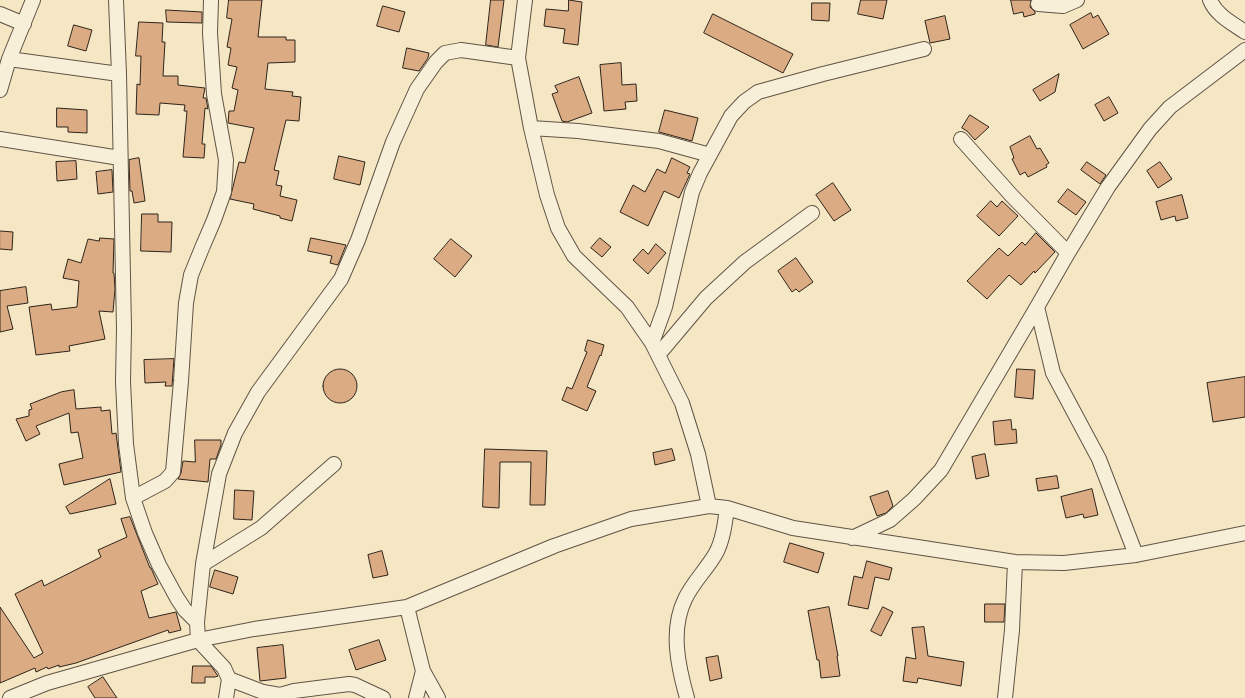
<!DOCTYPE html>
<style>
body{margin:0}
canvas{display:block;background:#f5e6c4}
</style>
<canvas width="1245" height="698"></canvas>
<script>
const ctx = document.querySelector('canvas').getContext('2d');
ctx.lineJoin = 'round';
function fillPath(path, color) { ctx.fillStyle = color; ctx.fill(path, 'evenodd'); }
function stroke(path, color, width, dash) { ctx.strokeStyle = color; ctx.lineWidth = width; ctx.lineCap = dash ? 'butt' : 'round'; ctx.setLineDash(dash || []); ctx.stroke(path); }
const building = new Path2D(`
 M229,0h33l-4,37h28v3h9v22l-27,1 -3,26 28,3 -1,4 9,1 -2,24 -13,-1 -12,50 5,1 -3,14 6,1 -2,10 17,4 -5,21 -12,-3v-2l-27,-7 1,-5 -24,-5 9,-37 6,1 9,-35 -26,-5 1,-12h5l4,-21 -6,-2 5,-21 -9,-2 3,-17 -4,-1 5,-28 -5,-1z
 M491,0h13l-6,47 -12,-2z
 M569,0l13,2 -4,43 -15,-2 2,-14 -21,-3 2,-17 22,2z
 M861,0h26l-4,19 -25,-5z
 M1011,0h20l-1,7 5,5v2l-11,3 -1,-5 -9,2z
 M812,3h18l-1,18 -17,-1z
 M383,6l22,6 -6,20 -22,-6z
 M166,10l36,2v11l-35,-1z
 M1091,13l2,5 5,-3 11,19 -26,15 -13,-24z
 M713,14l80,40 -10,19 -79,-40z
 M945,16l5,23 -20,4 -5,-22z
 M139,22l24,1 -1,19h3l-2,34h15v9l27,3 -2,10h3l2,11 -3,-1 -3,36h3l-1,14 -21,-1 4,-46h-3l1,-6 -25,-2 -1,12 -23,-1 1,-30 3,1 1,-29h-5z
 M74,25l18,5 -6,21 -18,-5z
 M407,48l22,5 -1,5 -9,13 -16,-3z
 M621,63l1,22 14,-1 1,17 -12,1 1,7 -22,2 -4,-46z
 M1059,74l-4,18 -15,9 -7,-11z
 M579,77l13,36 -25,9 -5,-1 -10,-27 6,-2 -3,-6z
 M1109,97l9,16 -14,8 -9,-16z
 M57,108l30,2v23l-19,-1v-5h-11z
 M665,110l33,8 -6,23 -33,-9z
 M970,115l19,12 -14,13 -8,-9 -5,-3z
 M1030,136l7,13 3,-1 9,15 -3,2 1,2 -19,10 -3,-5 -5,3 -8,-16 2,-1 -4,-11z
 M339,156l26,6 -5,23 -26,-6z
 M139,158l6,43 -11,2 -2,-12h-2l-1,-31z
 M672,158l18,9 -3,6 3,1 -11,24 -15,-7 -16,35 -28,-14 13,-27 12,7 12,-23 8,4z
 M76,161l1,18 -20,2 -1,-19z
 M1087,162l19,13 -6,9 -19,-14z
 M1160,162l12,17 -14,9 -11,-17z
 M112,170l1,22 -15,2 -2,-22z
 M833,183l18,27 -17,11 -18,-26z
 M1068,189l18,13 -10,13 -18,-13z
 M1182,195l6,23 -12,3 -1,-5 -14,4 -5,-18z
 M991,201l6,6 5,-6 16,15 -19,20 -22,-20z
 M142,214h16v8h14l-1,30 -30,-1z
 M0,231l13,1 -1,18 -12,-1z
 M1036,233l19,19 -20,21 -1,-2 -13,14 -12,-10 -22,24 -20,-18 32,-33 9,8 14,-14 3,3z
 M100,238l14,1 -1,34h1l1,16 -2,23 -14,-1 6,28 -36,7 1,5 -34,4 -7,-48 22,-3 1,6 25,-3 2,-26 -16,-3 5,-19 13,4 7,-24 11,2z
 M311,238l35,7 -8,20 -8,-2 2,-7 -24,-5z
 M600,238l11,9 -9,10 -11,-9z
 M451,239l21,17 -17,21 -21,-18z
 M656,244l10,9 -18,21 -15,-14 10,-11 5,5z
 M796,258l17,24 -14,10 -3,-3 -4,3 -14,-21z
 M26,287l2,16 -21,3 6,23 -13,3v-41z
 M588,340l16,5 -3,11 -1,-1 -13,32 9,4 -9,20 -25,-11 5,-13 5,2 15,-37 -2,-1z
 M174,359l-2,27h-7l1,-4 -21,1 -1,-23z
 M1017,369l18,1 -2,29 -18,-2z
 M323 386a17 17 0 1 1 34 0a17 17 0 1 1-34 0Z
 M1245,377v40l-32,5 -6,-39z
 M74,390l2,19 25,-2v4l9,-1 2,24 4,-1 5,39 -57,13 -5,-21 24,-6 -5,-26 -7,1 -2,-20 -33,13 4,8 -14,7 -10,-22 13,-3v-6l3,-1 -2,-5 31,-12z
 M1011,420l1,10 4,-1 1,14 -22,2 -2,-23z
 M195,440h26v5l-5,14h-6l-2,23 -30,-3 3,-6 2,-12 12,1z
 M485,449l62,2 -2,54h-15l1,-43h-31l-1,46 -16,-1z
 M672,449l3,11 -20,5 -2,-12z
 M985,454l4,22 -13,3 -4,-22z
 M1057,476l2,12 -21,3 -2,-12z
 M110,479l6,25 -46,10 -4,-7z
 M1092,489l6,26 -14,3 -1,-4 -17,4 -5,-21z
 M235,490l19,1 -2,29 -18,-1z
 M888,491l5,15 -7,7 -9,3 -7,-19z
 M130,517l20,51h1l7,16 -17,7 8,27 27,-6 5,18 -12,3 -1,-3 -92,33 -17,4v-2l-11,4 -1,-2 -11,5 -1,-4 -35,15v-76l34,51 9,-5 -28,-59 27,-14 2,6 57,-29 -3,-7 29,-13 -6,-18z
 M790,543l34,10 -6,20 -34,-11z
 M382,551l6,24 -15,3 -5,-23z
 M867,561l25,7 -3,12 -14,-3 -7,32 -20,-4 6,-29 8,2z
 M215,570l23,7 -5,17 -23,-7z
 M985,604h20l-1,18h-19z
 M829,607l9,49h-1l3,20 -19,2 -2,-18h-2l-9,-49z
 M883,607l10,5 -12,24 -10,-5z
 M924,627l4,29 36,6 -3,24 -43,-8 -1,5 -14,-2 3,-24 10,2 -4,-31z
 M379,640l7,20 -30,10 -7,-20z
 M283,645l3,33 -26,3 -3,-33z
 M718,656l4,22 -12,3 -4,-23z
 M193,666h18l7,10 -3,1h-10v6h-13z
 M103,677l14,21h-22l-7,-11z`);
const minor = new Path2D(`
 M116,0l3,74 5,254 -1,54 3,62 7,54 12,35 14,32 18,33 8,12 12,12
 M525,0l-7,58 13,70 16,67 11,33 16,28 53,51 25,36 30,60 16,51 11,52
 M1210,0c6,15 22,23 35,32
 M1038,4l25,2 14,-6
 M0,14l24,10
 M9,59l110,15
 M0,90l9,-31 24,-59
 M531,128l47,3 81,10 51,14
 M0,139l120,19
 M961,139l51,57 56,57
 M1037,307l16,66 46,86 37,96
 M652,343l13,-36 27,-115 8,-19 31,-57 13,-14 14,-10 65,-18 101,-25
 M658,355l48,-57 39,-36 67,-49
 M133,498l32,-17 8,-9 8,-91 5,-78 5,-28 11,-27 12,-28 10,-28 2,-32 -12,-66 -4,-61 1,-33
 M852,538l38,-18 24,-21 27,-29 96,-163 31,-54 40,-66 42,-58 20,-22 75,-57
 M203,564l58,-36 73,-64
 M407,607l16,64 15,27
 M229,679l34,13 17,3 14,-4 55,-7 6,1 28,13
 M10,698l37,-15 151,-43 56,-11 153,-22 147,-61 77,-27 78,-13 18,2 66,20 222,34 49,1 72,-8 109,-22
 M226,698l3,-19 -5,-11 -26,-28 -1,-18 6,-58 16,-90 16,-41 23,-41 83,-113 17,-39 35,-98 24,-53 19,-27 9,-9 16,-3 57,8
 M416,698l7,-27
 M687,698c-9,-32 -17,-68 -2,-99 8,-17 22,-30 31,-46 7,-13 9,-30 11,-45
 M1005,698l7,-68 3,-68`);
fillPath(building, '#dbab83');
stroke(building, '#2f241a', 1);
stroke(minor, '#605444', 16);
stroke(minor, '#f8efd9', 14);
</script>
